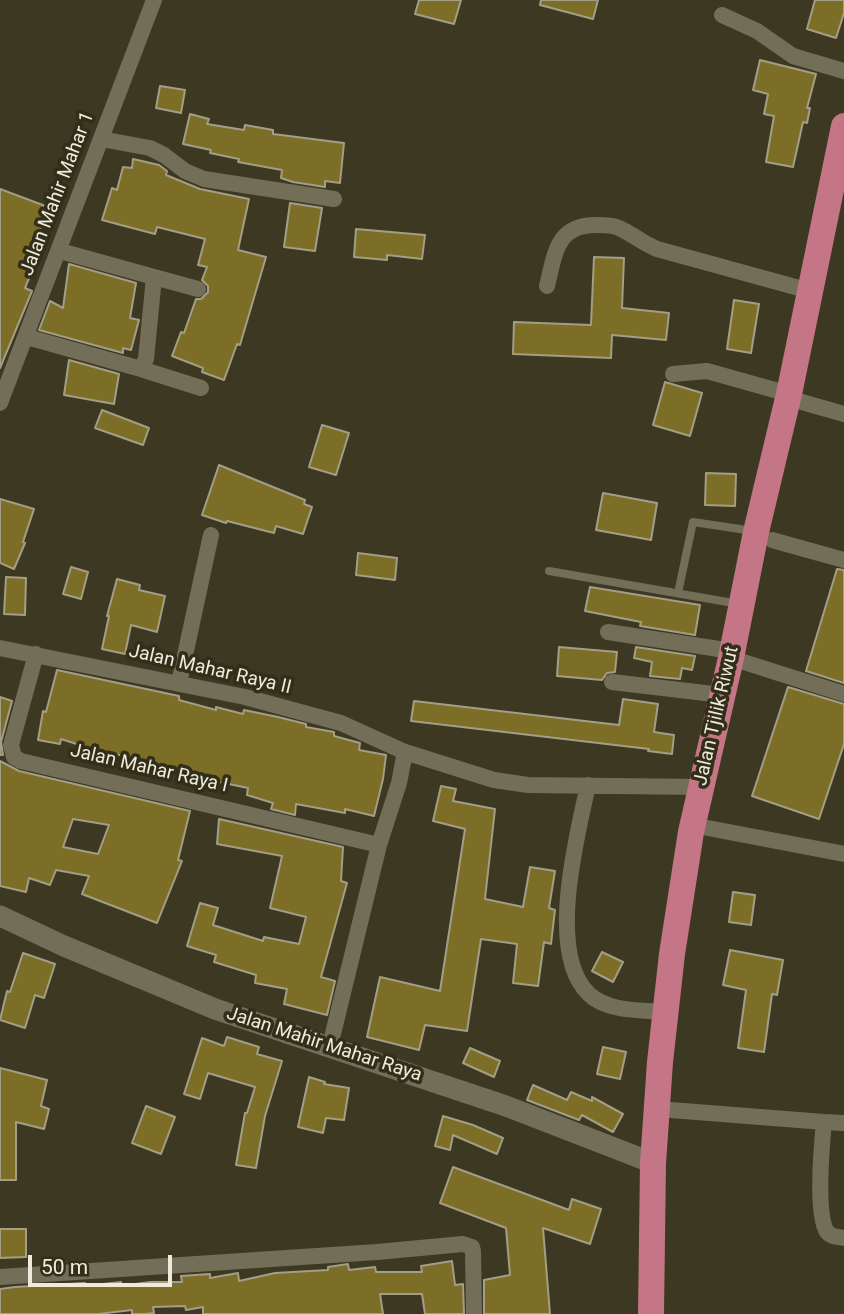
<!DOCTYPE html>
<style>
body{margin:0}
#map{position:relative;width:844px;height:1314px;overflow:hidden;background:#3c3822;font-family:Roboto,sans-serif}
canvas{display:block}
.scale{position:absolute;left:28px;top:1255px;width:144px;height:32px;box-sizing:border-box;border:4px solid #eeebde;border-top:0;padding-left:9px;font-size:21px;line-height:24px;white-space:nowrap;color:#eeebde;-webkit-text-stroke:5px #322e18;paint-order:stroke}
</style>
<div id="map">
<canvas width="844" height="1314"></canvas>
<div class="scale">50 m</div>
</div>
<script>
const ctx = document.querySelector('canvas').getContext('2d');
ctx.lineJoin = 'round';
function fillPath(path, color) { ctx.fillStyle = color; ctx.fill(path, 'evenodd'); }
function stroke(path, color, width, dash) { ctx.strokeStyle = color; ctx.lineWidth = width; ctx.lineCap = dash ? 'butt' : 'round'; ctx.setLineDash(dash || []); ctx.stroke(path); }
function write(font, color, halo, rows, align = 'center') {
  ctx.font = font + ' Roboto,sans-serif'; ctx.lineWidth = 7; ctx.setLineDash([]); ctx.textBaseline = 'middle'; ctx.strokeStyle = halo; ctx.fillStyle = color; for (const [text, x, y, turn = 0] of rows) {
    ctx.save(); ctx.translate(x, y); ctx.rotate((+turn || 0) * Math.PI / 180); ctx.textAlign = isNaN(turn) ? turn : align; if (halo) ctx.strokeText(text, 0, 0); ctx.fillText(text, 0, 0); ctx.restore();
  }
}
const building = new Path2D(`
 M419,0h42l-7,24 -39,-10z
 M541,0h57l-5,19 -53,-14z
 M815,0h29v13l-8,25 -29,-9z
 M760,60l56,14 -9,34h3l-3,15 -4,-1 -10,45 -27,-5 8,-46 -10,-2 4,-20 -15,-4z
 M160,86l25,4 -4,23 -25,-5z
 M190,114l19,5 -2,5 37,6 1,-5 28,5v4l71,9 -4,40 -15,-2v6l-32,-5 -12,-4 1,-8 -44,-8 1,-3 -29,-6 1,-3 -28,-6z
 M133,159l26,6 8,6 -1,4 34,14 49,10 -11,51 28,7 -26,88 -3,-1 -13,36 -22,-8 1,-4 -31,-12 9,-24 3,1 12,-34h5l7,-7v-6l-6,-6 5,-13 -9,-2 7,-26 -48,-12 -2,7 -53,-14 10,-32 5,2 6,-23 9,1z
 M0,189l48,18 -10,29 7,3 -20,49 7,3 -32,77z
 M290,203l32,5 -7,43 -31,-4z
 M356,229l69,6 -3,24 -35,-4v5l-33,-3z
 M594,257l30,1 -2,50 47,5 -3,27 -54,-5 -1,23 -98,-4 1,-32 77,3z
 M69,264l67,19 -6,35 9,2 -8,30 -8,-2v5l-84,-23 11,-29 13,7z
 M734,300l25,4 -8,49 -24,-4z
 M69,360l50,14 -5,30 -50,-9z
 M665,382l37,11 -12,43 -37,-11z
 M102,410l47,18 -6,17 -48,-17z
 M322,425l27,8 -13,42 -27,-8z
 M219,465l86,35 -1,4 8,3 -9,27 -27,-8 -2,7 -47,-12 -1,2 -24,-8z
 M706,473l30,1 -1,32 -30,-1z
 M603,493l54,10 -6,37 -55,-10z
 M0,499l34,10 -11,33 2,1 -11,26 -14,-6z
 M358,553l39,5 -2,22 -39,-5z
 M71,567l17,5 -7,27 -18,-5z
 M837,569l7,1v113l-38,-12z
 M6,577l20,1 -1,37 -21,-1z
 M117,579l23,6 -1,5 26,6 -8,36 -26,-7 -6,29 -23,-5 7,-33h-2z
 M590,587l110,18 -5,30 -55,-9 1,-4 -56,-11z
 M559,647l58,5 -2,20 -8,1 -5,7 -45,-4z
 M636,647l59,9 -3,14 -10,-2 -2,11 -30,-3 2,-14 -18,-4z
 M57,670l122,26v4l37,10v-3l27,7 1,-4 34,7 28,7v3l28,5v4l26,7 -1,7 27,5 -3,24 -9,37 -29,-7v4l-49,-9 -1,11 -24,-6 2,-6 -26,-8 1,-7 -53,-11 1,-4 -37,-7 -47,-13 -1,2 -50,-16 -1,5 -22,-4 5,-29 3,1z
 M788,687l56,17v40l-25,75 -67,-23z
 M0,697l12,4 -11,41 2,13h-3z
 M623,699l35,5 -4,28 20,3 -2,19 -24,-3 1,-2 -238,-28 3,-20 205,24z
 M0,761l19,10 171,40 -12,49 4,1 -25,62 -75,-29 7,-18 -33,-6 -6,15 -21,-7 -3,14 -26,-6zM73,819l36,6 -11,29 -35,-7z
 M441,786l15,3 -3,12 42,8 -10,90 38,8 7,-40 25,4 -6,37 6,2 -4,34 -7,-2 -6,44 -25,-3 4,-39 -36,-5 -14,92 -42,-6 -6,25 -52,-13 13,-60 60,14 25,-162 -32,-8z
 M219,819l124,28 -2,34 6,2 -26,94 14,4 -8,34 -43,-11 3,-15 -32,-6 1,-8 -42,-13 2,-7 -29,-9 13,-43 18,5 -5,17 50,16 1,-4 35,7 7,-27 -36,-9 12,-52 -65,-12z
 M733,892l22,3 -4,30 -22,-3z
 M730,950l53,10 -6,35 -5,-1 -8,58 -26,-4 8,-58 -23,-5z
 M602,952l21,10 -10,20 -21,-11z
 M23,953l32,11 -11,34 -9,-3 -10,33 -25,-8 7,-29 3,1z
 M227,1037l32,10 -2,7 25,7 -17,55 -9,52 -20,-3 9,-52h2l8,-26 -47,-14 -8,26 -16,-5 18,-56 22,8z
 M603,1047l23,5 -6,27 -23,-5z
 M470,1048l30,13 -6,16 -31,-14z
 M0,1068l47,12 -6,26 8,3 -5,20 -28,-7v58h-16z
 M309,1077l16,5 -1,2 25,4 -5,32 -18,-2 -3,15 -25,-6z
 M533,1085l34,15 4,-8 21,9v-4l31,17 -10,18 -31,-17 -3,5 -52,-20z
 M146,1106l29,11 -14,37 -29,-11z
 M443,1116l30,9 30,13 -6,16 -44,-19 -3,15 -15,-4z
 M453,1167l116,43 3,-11 29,10 -11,35 -47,-16 7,86h-66v-34l26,-5 -4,-47 -66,-25z
 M0,1229h26v28l-26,1z
 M452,1261l3,24 8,-1 1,30h-39l-3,-20h-42l3,20h-180v-7l-17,3 -1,-4 -32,1 1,6 -9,1h-13v-4l-34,4h-98v-25l15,-2 70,-4v3l36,-4v4l29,-4h32l-1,-6 29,-2v4l28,-5 1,8 36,-8 53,-3v-3l20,-3 1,6 26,-3 1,5h46l-1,-6z`);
const service = new Path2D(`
 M549,571l190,33
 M678,593l15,-71 60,9`);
const minor = new Path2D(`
 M722,15l35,16 36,25 51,15
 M101,139l49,9 14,7 21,16 19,8 130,20
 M154,277l44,12
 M547,286c8,-32 9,-61 49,-61 10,0 19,0 27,5 12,6 21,14 34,19l153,42
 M27,337l114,32 5,-10 8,-82 -94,-26
 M141,369l60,19
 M673,374l34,-3 82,23
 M788,398l56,16
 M0,403l154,-403
 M772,540l72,20
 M608,632l124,19
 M0,648l245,49 96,26 64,29 89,28 34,5 174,2
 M36,654l-25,91 3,12 7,4 358,84
 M731,658l113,36
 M612,682l110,13
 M179,683l32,-148
 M588,785c-11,51 -42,169 1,209 18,18 53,16 77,18
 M692,825l152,29
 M330,1046l49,-201 20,-62 6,-31
 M658,1109l166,13
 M844,1123l-20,-1c-2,20 -9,98 4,111 4,4 11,4 16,5
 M0,1277l377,-25 86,-8 9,3 1,4 1,63`);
const secondary = new Path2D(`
 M0,916l64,30 151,63 291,97 147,57`);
const trunk = new Path2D(`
 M651,1314l2,-151 7,-101 12,-108 19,-122 40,-174 25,-126 33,-138 55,-268`);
const streetNames = [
 ["Jalan Mahir Mahar 1",58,194,-69],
 ["Jalan Mahar Raya II",210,670,13],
 ["Jalan Tjilik Riwut",717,716,-77],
 ["Jalan Mahar Raya I",149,769,13],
 ["Jalan Mahir Mahar Raya",324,1045,18]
];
fillPath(building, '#7c6e27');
stroke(building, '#a39e86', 2);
stroke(service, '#736e57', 8);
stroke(minor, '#736e57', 16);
stroke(secondary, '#736e57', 21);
stroke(trunk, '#c47586', 26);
write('19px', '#eeebde', '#322e18', streetNames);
</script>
